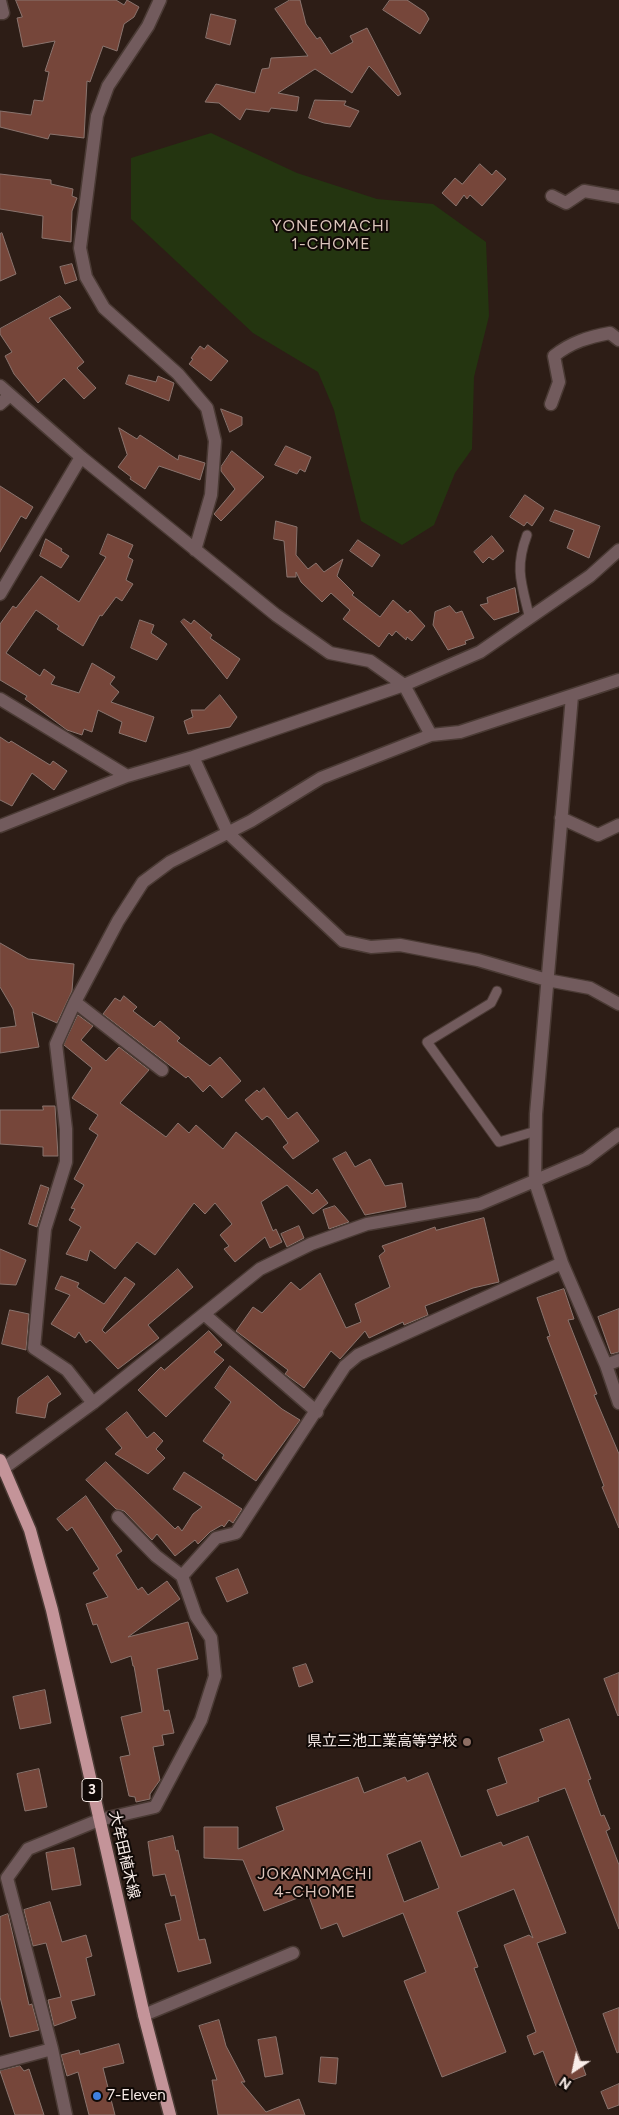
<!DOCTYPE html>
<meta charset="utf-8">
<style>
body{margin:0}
#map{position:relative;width:619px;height:2115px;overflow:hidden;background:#2d1d16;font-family:Figtree,sans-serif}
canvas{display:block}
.north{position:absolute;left:549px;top:2045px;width:50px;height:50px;-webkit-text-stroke:4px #100906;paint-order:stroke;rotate:214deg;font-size:14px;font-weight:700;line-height:20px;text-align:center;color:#f9ede9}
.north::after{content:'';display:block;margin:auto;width:18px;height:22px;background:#f9ede9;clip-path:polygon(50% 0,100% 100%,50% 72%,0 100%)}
</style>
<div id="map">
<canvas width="619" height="2115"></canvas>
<div class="north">N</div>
</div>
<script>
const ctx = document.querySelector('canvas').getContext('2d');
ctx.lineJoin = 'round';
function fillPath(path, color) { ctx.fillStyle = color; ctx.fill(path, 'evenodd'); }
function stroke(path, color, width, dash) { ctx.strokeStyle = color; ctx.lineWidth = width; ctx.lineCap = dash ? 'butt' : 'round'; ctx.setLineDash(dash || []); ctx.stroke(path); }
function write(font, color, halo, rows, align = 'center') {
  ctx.font = font + ' Figtree,"Noto Sans JP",sans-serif'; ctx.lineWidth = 4; ctx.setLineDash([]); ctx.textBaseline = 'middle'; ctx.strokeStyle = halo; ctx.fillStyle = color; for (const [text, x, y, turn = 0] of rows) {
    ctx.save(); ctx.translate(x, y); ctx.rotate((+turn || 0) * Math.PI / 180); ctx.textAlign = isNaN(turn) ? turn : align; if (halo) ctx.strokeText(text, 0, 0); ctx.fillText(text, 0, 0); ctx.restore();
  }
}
const green = new Path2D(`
 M211,133l86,40 80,26 56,5 53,38 3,74 -15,61 -2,72 -17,24 -21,52 -32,20 -41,-24 -27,-111 -16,-38 -65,-39 -122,-114v-61z`);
const building = new Path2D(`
 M16,0h100l8,5 3,-5 12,7 -5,10 -10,7 -7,27 -14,-5 -13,36 -3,-1 -3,57 -34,-4 -2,5 -48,-12v-16l31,4 3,-15 9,1 6,-29 -4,-1 10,-30 -32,6 -6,-29 5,-1z
 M290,0h10l6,24 11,15 3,-2 11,17 22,-12 -3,-6 17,-8 34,66 -3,2 -29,-30 -17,27 -37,-24 -37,24 21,4 -2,14 -26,-3 -2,4 -23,-3 -6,11 -21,-17 -14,-1 11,-18 39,9 7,-24 7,-1 2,-10 37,-2 -33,-47z
 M390,0h17l18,12 4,7 -9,15 -37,-24z
 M211,14l25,6 -6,25 -24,-7z
 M315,100l31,1 -2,4 15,6 -9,16 -26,-4 -15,-5z
 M480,164l12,11 4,-5 10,9 -24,27 -12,-11 -3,4 -3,-4 -8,11 -14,-13 13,-15 7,6z
 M0,174l51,6v4l22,5 -1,7 5,2 -5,13 -1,31 -29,-4 1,-22 -43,-7z
 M2,233l14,41 -16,7v-47z
 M72,264l5,16 -12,4 -5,-17z
 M60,296l11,12 -22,10 35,44 -7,6 19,20 -12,11 -20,-21 -26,25 -24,-29 -9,-18 7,-4 -12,-18v-5z
 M208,345l20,16 -17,20 -22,-17 4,-5 -2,-1 9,-12 4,3z
 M129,375l27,7 2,-6 16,7 -5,18 -43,-17z
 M221,409l21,8v8l-12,7z
 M119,428l18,11 3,-4 38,25 1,-5 26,8 -5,17 -41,-14 -14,23 -15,-10 1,-2 -13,-10 9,-12z
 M286,446l25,11 -6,15 -5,-3 -3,5 -22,-9z
 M232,451l32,26 -43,44 -7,-7 21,-25 -14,-18v-4z
 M0,486l33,21 -7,12 -5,-3 -21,36z
 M525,495l19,13 -12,18 -5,-4 -3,4 -14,-9z
 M555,510l45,16 -11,32 -22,-10 7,-18 -24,-9z
 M276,521l21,6 -1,28 12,14 8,-6 8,9 19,-13 -6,17 17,17 -2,2 28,22 13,-17 15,13 2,-3 15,16 -13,15 -5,-4 -1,3 -10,-9 -4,5 -3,-3 -10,14 -36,-28 7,-9 -19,-17 -9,9 -21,-20 -5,-10v5h-9l-3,-36 -10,-2z
 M108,534l25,11 -5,12 5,3 -7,20 7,4 -11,17 -6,-4 -14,19 -2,-1 -17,31 -26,-17 2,-3 -23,-16 -30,43 34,23 4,-7 11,8 -4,7 28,9 13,-30 23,14 -5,7 9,8 -8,10 43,15 -8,25 -27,-9 3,-11 -24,-12 -6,22 -8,-3 -2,6 -15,-5 -42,-31 2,-3 -27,-16v-56l13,-18 3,2 25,-32 38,26 27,-45 -6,-3z
 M492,536l12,15 -11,9 -4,-3 -6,6 -9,-11z
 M46,539l16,10 -1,2 8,5 -8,12 -21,-12z
 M358,540l22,15 -8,12 -22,-16z
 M515,588l4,24 -25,8 -14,-15 8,-2 -1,-5z
 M450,606l6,7 6,-2 12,27 -9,3 1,3 -18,6 -15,-25 2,-13z
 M184,619l7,5 3,-4 18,15 -2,3 30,21 -13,20 -46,-57z
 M140,620l14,5 -3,8 16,11 -10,16 -26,-12z
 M220,695l17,22 -7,10 -42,7 -4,-13 9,-4 -2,-7h13z
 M0,737l9,6 2,-2 39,24 3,-4 14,10 -13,19 -22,-17 -20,33 -12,-6z
 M0,943l28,16 46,5 -2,27 -15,32 -25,-11 7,35 -39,6v-25l16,-2 -3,-17 -13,-22z
 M124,996l13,11 -4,4 21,16 6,-6 20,17 -3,3 33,25 10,-9 21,24 -19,17 -12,-13 -7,7 -15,-16 -2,2 -83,-64 12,-16 5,3z
 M78,1015l15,11 -12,14 25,21 13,-14 30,23 -29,33 46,34 12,-14 11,10 7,-8 27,24 13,-17 76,62 5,-5 11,14 -15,11 -26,-29 -26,17 12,29 3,-2 6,13 -12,6 -5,-11 -30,25 -11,-13 5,-3 -9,-11 12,-11 -17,-21 -10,11 -11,-11 -39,52 -18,-13 -22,27 -25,-19 -3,11 -21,-7 15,-27 -12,-7 6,-11 -4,-1 13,-23 -10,-6 24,-44 -9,-6 9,-14 -26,-17 20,-30 -28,-23z
 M264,1088l24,31 9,-7 22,29 -26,18 -10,-12 5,-4 -17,-24 -4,-3 -5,4 -17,-20 12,-10 2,2z
 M43,1106h12l3,50h-15v-9l-43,-3v-34h43z
 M346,1152l9,15 15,-8 15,27 17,-3 4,24 -41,8 -32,-56z
 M41,1185l8,3 -12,39 -8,-3z
 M335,1206l14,16 -20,7 -6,-19z
 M484,1218l15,64 -26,6 -48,18 3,9 -24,10 -1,-3 -34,16 -4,-7 -25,28 -9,-8 -27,37 -19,-14 3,-4 -52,-39 17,-24 9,6 29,-31 9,8 20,-17 26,55 15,-6 -6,-18 35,-17 -11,-31 6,-5 -3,-5 53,-19 1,3z
 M299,1226l5,12 -17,9 -6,-13z
 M0,1249l26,11 -10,25 -16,-1z
 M178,1269l15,18 -45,38 11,13 -41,31 -28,-29 -4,3 -7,-11 -4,6 -24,-14 19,-29 -15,-6 6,-13 18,7 -2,4 27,17 21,-27 10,7 -33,46 3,3z
 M564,1289l10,30 -6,1 29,74 -3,1 25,59v74l-17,-41 2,-1 -57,-149 3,-1 -13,-38z
 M619,1309v43l-8,2 -13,-37z
 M10,1310l19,4 -3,36 -24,-6z
 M209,1331l13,14 -8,7 10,8 -58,57 -28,-27 23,-23 3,3z
 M230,1366l52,43 18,11 -44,61 -34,-23 2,-3 -21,-14 28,-39 -16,-14z
 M48,1376l13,18 -13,9 -3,15 -29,-5 2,-15z
 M127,1412l20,26 7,-6 9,9 -7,8 9,9 -17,16 -33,-20 7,-6 -16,-19z
 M106,1462l69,67 3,-3 4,5 11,-17 9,-7 -29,-18 11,-17 58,37 -9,14 -4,-3 -5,7 -2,-2 -12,7 -12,12 -3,-4 -20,16 -18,-22 -5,6 -28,-29 -8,-2 -30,-29z
 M86,1496l36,55 -6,4 22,35 4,-3 6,8 19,-14 13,18 -52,38 60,-15 10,37 -41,10 7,42 5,-1 5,23 -12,2 2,10 -11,2 7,33 -10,14v5l-14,3 -1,-5 -6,-1 -9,-39 10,-2 -9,-38 21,-5 -8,-46h-1l-2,-10 -20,7 -14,-39 -4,1 -7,-21 22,-7 -15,-24 6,-4 -27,-42 -5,4 -10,-12z
 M238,1569l10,24 -21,9 -11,-24z
 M306,1664l7,18 -14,5 -6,-19z
 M619,1673v42l-1,1 -14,-37z
 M45,1690l6,33 -31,6 -7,-32z
 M569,1719l22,60 -3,1 13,36 3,-1 6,14 -4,2 13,34v64l-54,-141 -27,10 1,3 -42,15 -10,-26 20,-7 -9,-25 46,-17 -4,-11z
 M39,1769l8,38 -22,4 -8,-37z
 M428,1773l33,84 40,-15 2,4 25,-10 38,97 -29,10 49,132 -30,11 -13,-35 -9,4 -7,-19 9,-4 -32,-87 25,-10 4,3 -19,-49 -57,23 21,55 -4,1 32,84 -64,25 -38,-96 22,-9 -23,-59 -60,24 -6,-14 -16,6 -13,-35 -44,17 -21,-51 -39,-2v-31h34v22l46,-19 -8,-23 82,-30 6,16 41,-16 2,4zM421,1841l18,47 -35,14 -17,-47z
 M173,1836l3,15 2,-1 21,90 6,-1 6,24 -33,9 -13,-48 16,-4 -6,-25 -4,1 -6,-22 -12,2 -5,-34z
 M74,1848l7,37 -29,5 -6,-37z
 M50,1902l12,40 24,-7 6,21 -6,2 9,37 -24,6 5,17 -22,8 -6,-26 13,-3 -15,-54 -13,3 -9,-36z
 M8,1914l21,91 3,-1 7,26 -29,7 -10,-40v-80z
 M619,2008v44l-2,1 -14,-39z
 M219,2020l7,26 19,36h-4l25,30 33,-13 6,16h-87l-6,-35h5l-18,-54z
 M276,2037l7,37 -18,3 -7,-37z
 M119,2044l5,19 -21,5 12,47h-26l-11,-43 -11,4 -6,-21 18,-5 1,4z
 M321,2057l17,1 -2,26 -17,-2z
 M20,2066l4,5 5,-2 15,46h-29l-15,-44z
 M619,2084v21l-11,4 -7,-17z`);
const service = new Path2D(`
 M527,535c-13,34 -5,50 3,84
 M497,991l-6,12 -64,39 72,100 37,-11`);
const minor = new Path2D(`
 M160,0l-12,26 -40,60 -11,30 -17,132 6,29 18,31 74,66 29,34 8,33 -4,54 -16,55
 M0,1l3,12h-3
 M552,196l14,7 18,-12 35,6
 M0,386l81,71 195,158 54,38 40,8 34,24 27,50
 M0,404l9,-8
 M551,404l8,-22 -5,-26c17,-14 35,-19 56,-23l9,7
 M0,594l81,-137
 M572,696l-36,418 -1,68 27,81 44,102 13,38
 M0,699l127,77
 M193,757l35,76 115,108 28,6 29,-2 78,15 69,20 43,8 29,16
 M561,818l37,17 21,-10
 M0,826l127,-50 66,-19 211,-72 76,-33 110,-76 29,-26
 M75,1002l87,68
 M204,1314l113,98
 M606,1365l13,-5
 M93,1403l-26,-33 -33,-22 11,-119 21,-67v-33l-10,-85 19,-42 43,-81 25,-39 27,-20 81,-41 70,-43 110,-43 29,-3 159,-52
 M0,1471l93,-68 167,-134 51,-25 56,-20 113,-20 106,-45 33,-25
 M118,1517l38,39 26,20
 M144,2015l149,-62
 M0,2063l52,-14
 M66,2115l-14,-66 -45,-171 21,-29 71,-29 56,-13 46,-87 14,-44 -4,-38 -15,-22 -14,-40 34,-38 20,-5 109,-167 13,-11 204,-92`);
const primary = new Path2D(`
 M0,1460l30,70 22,80 92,405 26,100`);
const markers = [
 [467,1742,5,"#8d6e63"],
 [97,2096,5,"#3f7fe0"]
];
const shields = [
 [92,1790,20]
];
const shieldNames = [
 ["3",92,1790]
];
const poiNames = [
 ["県立三池工業高等学校",457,1742],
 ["7-Eleven",107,2096,"left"]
];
const streetNames = [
 ["大牟田植木線",124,1855,77]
];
const neighbourhoodNames = [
 ["YONEOMACHI",331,226],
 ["1-CHOME",331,244],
 ["JOKANMACHI",315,1874],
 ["4-CHOME",315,1892]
];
fillPath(green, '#243510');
fillPath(building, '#76463a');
stroke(building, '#8a746e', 1);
stroke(service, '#4a3a34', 11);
stroke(minor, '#4a3a34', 15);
stroke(primary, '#4a3a34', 15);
stroke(service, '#725b5d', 9);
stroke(minor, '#725b5d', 12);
stroke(primary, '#c49499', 12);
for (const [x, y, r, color] of markers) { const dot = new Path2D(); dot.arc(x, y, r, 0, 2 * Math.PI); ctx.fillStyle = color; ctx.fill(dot); stroke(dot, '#100906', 2); }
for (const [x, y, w] of shields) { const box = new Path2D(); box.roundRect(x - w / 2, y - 11.5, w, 23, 4); ctx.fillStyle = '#100906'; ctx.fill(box); stroke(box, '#f9ede9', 1); }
write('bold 14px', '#f9ede9', null, shieldNames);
write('15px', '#f9ede9', '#100906', poiNames, 'right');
write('15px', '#f9ede9', '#100906', streetNames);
ctx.letterSpacing = '1px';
write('16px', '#dbc4bb', '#100906', neighbourhoodNames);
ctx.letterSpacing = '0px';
</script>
